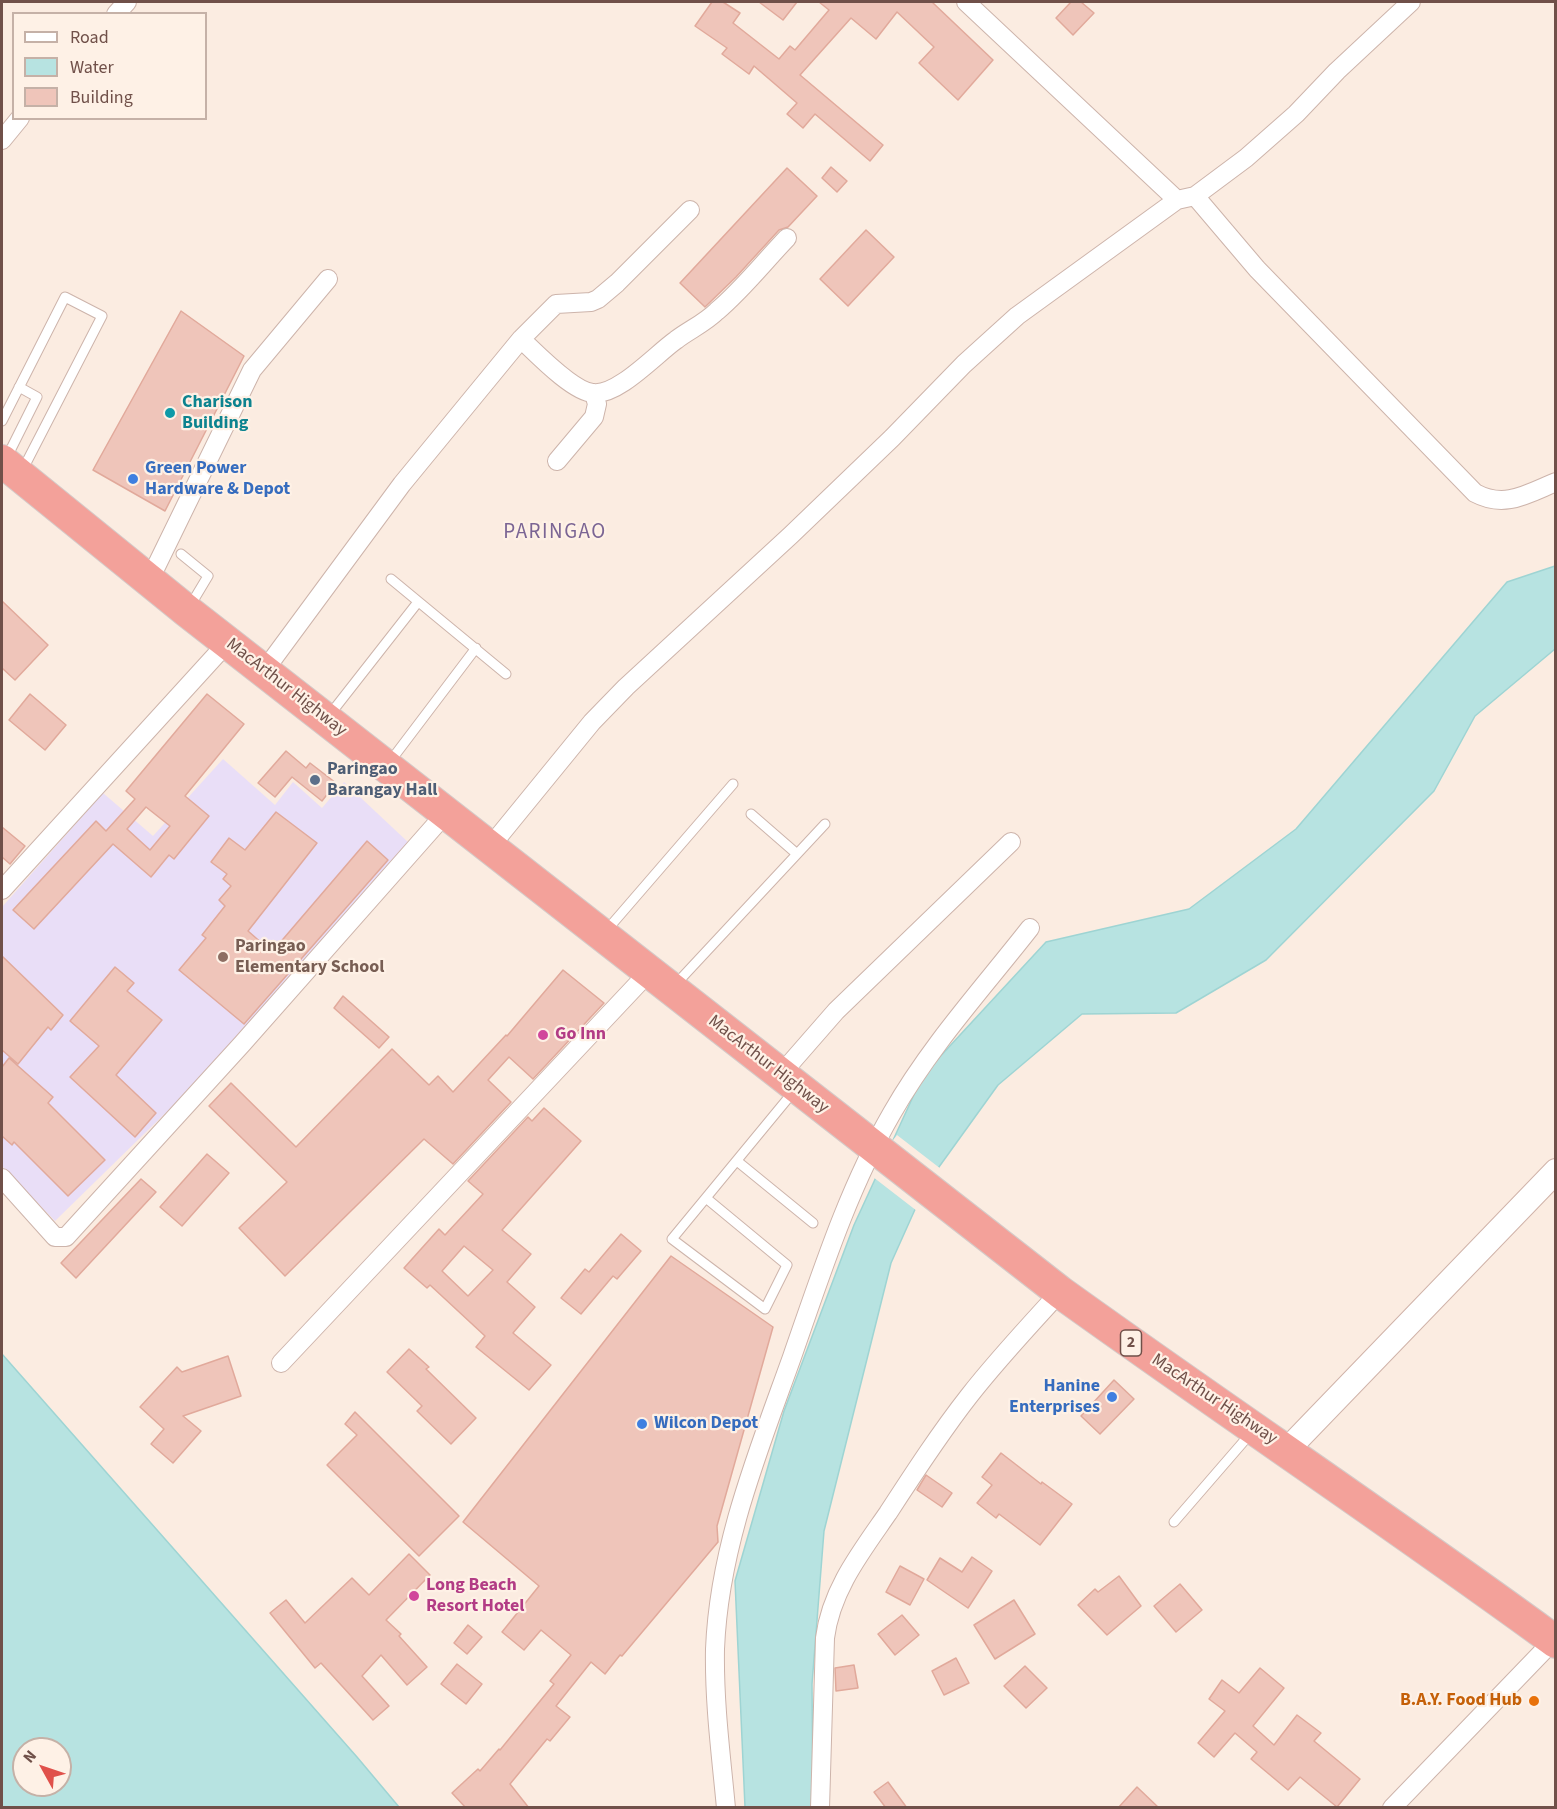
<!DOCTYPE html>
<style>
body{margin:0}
#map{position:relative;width:1557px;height:1809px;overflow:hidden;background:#fbece1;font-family:"Source Sans 3",sans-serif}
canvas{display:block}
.frame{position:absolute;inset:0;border:3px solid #705049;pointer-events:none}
.legend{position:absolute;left:12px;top:12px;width:195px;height:108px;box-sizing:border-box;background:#fef1e6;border:2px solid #c5b1a7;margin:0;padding:8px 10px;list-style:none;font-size:18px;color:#705049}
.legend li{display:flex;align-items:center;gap:12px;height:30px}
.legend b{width:30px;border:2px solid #c5b1a7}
.north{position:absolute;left:12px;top:1737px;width:60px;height:60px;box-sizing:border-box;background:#fef1e6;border:2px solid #c5b1a7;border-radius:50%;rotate:310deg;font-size:16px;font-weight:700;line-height:24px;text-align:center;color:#705049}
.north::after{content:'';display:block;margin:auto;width:21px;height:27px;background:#e0514b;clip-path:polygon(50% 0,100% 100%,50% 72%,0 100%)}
</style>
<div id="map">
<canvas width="1557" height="1809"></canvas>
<div class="frame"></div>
<ul class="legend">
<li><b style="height:8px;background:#fff"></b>Road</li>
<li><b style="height:16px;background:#b7e3e1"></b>Water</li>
<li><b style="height:16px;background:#efc5ba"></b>Building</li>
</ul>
<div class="north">N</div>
</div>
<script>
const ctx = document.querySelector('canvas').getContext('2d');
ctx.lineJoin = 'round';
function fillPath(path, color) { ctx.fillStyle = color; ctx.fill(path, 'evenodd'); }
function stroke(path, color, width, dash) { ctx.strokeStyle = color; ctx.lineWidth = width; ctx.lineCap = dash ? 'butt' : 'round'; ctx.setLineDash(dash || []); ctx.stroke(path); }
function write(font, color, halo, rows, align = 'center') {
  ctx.font = font + ' "Source Sans 3",sans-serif'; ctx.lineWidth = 4.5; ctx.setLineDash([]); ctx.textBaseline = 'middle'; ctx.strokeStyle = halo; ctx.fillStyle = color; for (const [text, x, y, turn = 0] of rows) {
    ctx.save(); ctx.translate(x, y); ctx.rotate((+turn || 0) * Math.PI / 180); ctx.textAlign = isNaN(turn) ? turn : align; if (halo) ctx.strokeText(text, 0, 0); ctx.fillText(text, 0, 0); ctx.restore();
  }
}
const education = new Path2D(`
 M223,759l52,46 18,-23 29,26 22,-26 65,61 -177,205 -177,173 -53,-55v-259l101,-114 50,43z`);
const water = new Path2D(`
 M1555,566v83l-80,67 -41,75 -168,169 -90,53 -94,1 -84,71 -72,100 -35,78 -67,268 -12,153 1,123h-68l-10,-226 49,-170 70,-186 69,-150 123,-133 143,-33 107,-80 211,-247z
 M2,1354l355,403 42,50h-397zM24,1749h36v36h-36z`);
const pier = new Path2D(`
 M897,1135l44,34 -12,18 -12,24 -44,-34 13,-28z`);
const building = new Path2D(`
 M712,2h11l17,11 -7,10 46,36 11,-13 5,4 34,-40 -10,-8h113l61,58 -35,40 -39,-37 15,-16 -37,-35 -21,27 -25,-21 -51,57 83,70 -13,16 -55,-47 -12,14 -16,-14 10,-11 -43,-37 -5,8 -27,-20 5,-6 -32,-22z
 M759,2h38l-14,18z
 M1071,2h10l13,11 -21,22 -17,-17z
 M831,167l16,14 -10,11 -15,-14z
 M787,168l30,28 -29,31 -9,3 -43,47 -31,30 -25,-24z
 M866,230l28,27 -46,49 -28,-27z
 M181,311l63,45 -79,155 -72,-41z
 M2,601l46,44 -33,35 -13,-12z
 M30,694l36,31 -21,25 -36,-30z
 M207,694l37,30 -59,72 24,20 -35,43 -5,-4 -18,22 -38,-33 -79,85 -21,-19 83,-89 10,10 29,-32 -9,-8zM146,807l24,19 -20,24 -23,-21z
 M286,751l20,17 4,-5 26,20 -14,18 -30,-24 -17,20 -17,-14z
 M276,812l41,31 -69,88 24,21 95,-111 21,19 -144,164 -65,-54 27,-32 -4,-3 23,-29 -6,-6 12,-14 -8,-7 4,-5 -16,-12 18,-24 16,12z
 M2,827l23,19 -15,18 -8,-7z
 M2,956l61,59 -12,15 -3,-3 -30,37 -16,-14z
 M115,967l19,16 -7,8 35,29 -46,55 40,38 -21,24 -65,-60 29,-31 -29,-25z
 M563,970l41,33 -71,76 -24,-22 -21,23 23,22 -58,62 -29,-25 -139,137 -46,-48 48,-46 -78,-76 22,-23 65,64 96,-98 37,36 9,-9 15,16 53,-57 1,1z
 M343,996l46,41 -10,11 -45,-40z
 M9,1058l44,39 -5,6 57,57 -37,36 -54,-54 -2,3 -10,-9v-69z
 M544,1108l37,33 -79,89 29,24 -24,28 28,25 -22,26 38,32 -22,25 -53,-43 9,-11 -55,-51 -3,3 -23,-20 35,-39 6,6 38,-41 -15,-13 60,-64 4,4zM464,1246l29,24 -25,26 -26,-25z
 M207,1154l22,19 -47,53 -22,-19z
 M141,1179l15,13 -80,86 -15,-15z
 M621,1234l20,17 -24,28 -4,-3 -32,38 -20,-16 24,-29 4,3z
 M671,1256l102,71 -56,199 1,16 -96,114 -2,-1 -15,19 -14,-12 -35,44 14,11 -20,24 -3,-2 -37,45 19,24h-63l-14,-15 26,-24 2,2 19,-22 1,1 54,-66 -4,-3 21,-26 -30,-25 -17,20 -22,-18 37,-46 -76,-64z
 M409,1349l20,18 -3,2 50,49 -25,26 -34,-33 5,-5 -35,-34z
 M228,1356l13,40 -58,20 18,15 -28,32 -22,-19 13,-15 -24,-22 37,-40 5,5z
 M1114,1380l20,19 -34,35 -19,-18z
 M355,1412l104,104 -40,40 -92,-91 30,-30 -12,-11z
 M1001,1453l40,31 1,-2 30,22 -32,41 -41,-31 -3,4 -19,-15 15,-18 -10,-8z
 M926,1475l26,18 -10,14 -25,-17z
 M409,1554l21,21 -44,45 15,14 -2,2 28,31 -20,18 -26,-30 -19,21 27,30 -16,14 -52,-57 -6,5 -45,-55 16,-13 19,23 47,-45 17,17z
 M972,1557l20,14 -24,37 -41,-28 13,-22 22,14z
 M900,1566l24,13 -14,26 -24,-13z
 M1119,1576l22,30 -34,29 -29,-30 17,-16 3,3z
 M1180,1584l22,26 -26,22 -22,-26z
 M1014,1600l21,34 -40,25 -21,-34z
 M902,1615l17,20 -24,20 -17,-21z
 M468,1625l14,12 -15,17 -13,-11z
 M956,1658l13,25 -25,12 -12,-24z
 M457,1664l25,20 -16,20 -25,-20z
 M854,1665l4,23 -22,3 -1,-23z
 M1025,1666l22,22 -21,20 -22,-22z
 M1260,1668l24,20 -31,38 21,19 23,-30 24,18 -7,8 46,38 -23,28 -37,-30 -12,13 -37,-31 6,-7 -22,-19 -21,24 -16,-14 27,-32 -16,-12 13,-19 17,13z
 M888,1782l19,26h-21l-12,-16z
 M1137,1787l22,21h-41z`);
const lane = new Path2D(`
 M2,421l63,-124 37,19 -80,155
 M6,459l31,-62 -18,-10
 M181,554l27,22 -18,30
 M391,579l115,95
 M331,718l4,-10 83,-106
 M391,765l4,-10 81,-107
 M751,814l46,40
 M606,931l127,-147
 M675,985l150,-161
 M737,1161l76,62
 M706,1198l81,67 -22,44 -93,-70 122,-148
 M1174,1522l77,-89`);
const street = new Path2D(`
 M966,2l211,198
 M116,14l11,-12
 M2,140l18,-22
 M1195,196l62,73 218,224c30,16 52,1 81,-11
 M521,339c15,14 52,53 72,54 25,3 63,-39 83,-53 13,-10 29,-17 41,-29 25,-21 47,-49 70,-73
 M557,461l37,-44 3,-13 -3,-10
 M149,581l103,-211 76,-91
 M264,671l138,-187 119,-145 35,-35 35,-2 7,-3 19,-16 73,-73
 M490,847l102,-125 34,-35 165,-152 101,-97 72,-74 53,-48 160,-116 18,-4 51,-38 50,-44 41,-43 74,-69
 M2,890l225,-247
 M781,1074l55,-63 175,-169
 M2,1178l53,59h11l176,-193 204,-231
 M281,1363l368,-391
 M726,1808c-5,-53 -12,-106 -11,-159 4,-102 43,-197 77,-292 29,-83 56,-168 100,-244 38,-67 91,-125 138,-185
 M820,1808l5,-170c6,-48 36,-86 63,-125 26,-40 52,-80 81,-117 28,-36 60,-70 91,-104
 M1392,1808l162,-168`);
const secondary = new Path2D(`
 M1287,1450l269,-279`);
const highway = new Path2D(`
 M2,461l185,150 873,681c164,118 332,230 496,350`);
const markers = [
 [170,413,6,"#0f9aa8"],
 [133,479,6,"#3f7fe0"],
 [315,780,6,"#5c6f8a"],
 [223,957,6,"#8d6e63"],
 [543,1035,6,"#d1479c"],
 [1112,1397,6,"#3f7fe0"],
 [642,1424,6,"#3f7fe0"],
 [414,1596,6,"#d1479c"],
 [1534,1701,6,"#e8710a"]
];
const shields = [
 [1131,1343,21]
];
const shieldNames = [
 ["2",1131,1343]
];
const cultureNames = [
 ["Charison",182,403],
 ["Building",182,424]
];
const shopNames = [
 ["Green Power",145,469],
 ["Hardware & Depot",145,490],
 ["Hanine",1100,1387,"right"],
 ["Enterprises",1100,1408,"right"],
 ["Wilcon Depot",654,1424]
];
const streetNames = [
 ["MacArthur Highway",286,688,38],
 ["MacArthur Highway",768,1065,38],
 ["MacArthur Highway",1214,1400,34]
];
const serviceNames = [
 ["Paringao",327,770],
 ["Barangay Hall",327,791]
];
const educationNames = [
 ["Paringao",235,947],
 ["Elementary School",235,968]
];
const hotelNames = [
 ["Go Inn",555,1035],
 ["Long Beach",426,1586],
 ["Resort Hotel",426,1607]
];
const foodNames = [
 ["B.A.Y. Food Hub",1522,1701]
];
const quarterNames = [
 ["PARINGAO",555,533]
];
fillPath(education, '#e9def7');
fillPath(water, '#b7e3e1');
stroke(water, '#9ed4d3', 1.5);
fillPath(pier, '#fbece1');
fillPath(building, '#efc5ba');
stroke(building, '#e1a99b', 1.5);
stroke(lane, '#cdb4ab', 11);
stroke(street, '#cdb4ab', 20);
stroke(secondary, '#d0b3a9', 26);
stroke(highway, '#d4cac8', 34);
stroke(lane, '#fff', 9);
stroke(street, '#fff', 18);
stroke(secondary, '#fff', 24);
stroke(highway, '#f3a19a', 32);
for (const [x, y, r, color] of markers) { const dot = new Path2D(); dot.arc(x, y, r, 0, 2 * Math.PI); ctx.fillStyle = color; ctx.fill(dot); stroke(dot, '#fef1e6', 2); }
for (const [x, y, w] of shields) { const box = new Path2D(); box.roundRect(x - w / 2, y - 13, w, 26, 4.5); ctx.fillStyle = '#fef1e6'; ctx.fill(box); stroke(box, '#705049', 1.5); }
write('bold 16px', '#705049', null, shieldNames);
write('bold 18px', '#0d838f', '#fef1e6', cultureNames, 'left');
write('bold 18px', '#366cbe', '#fef1e6', shopNames, 'left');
write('18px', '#705049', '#fef1e6', streetNames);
write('bold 18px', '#4e5e75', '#fef1e6', serviceNames, 'left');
write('bold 18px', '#785e54', '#fef1e6', educationNames, 'left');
write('bold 18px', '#b23c85', '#fef1e6', hotelNames, 'left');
write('bold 18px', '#c56008', '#fef1e6', foodNames, 'right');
ctx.letterSpacing = '1.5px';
write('21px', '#7b6594', '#fef1e6', quarterNames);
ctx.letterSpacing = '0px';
</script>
